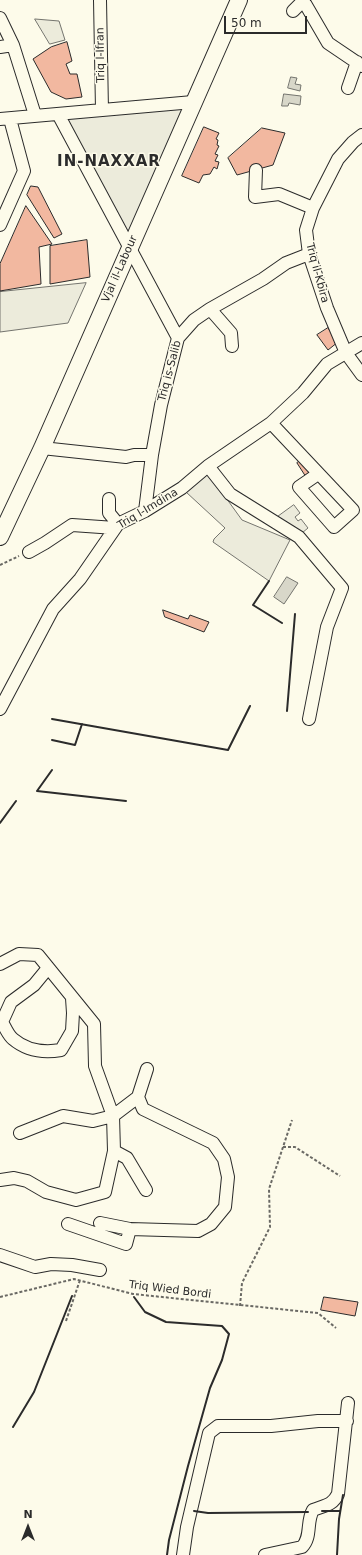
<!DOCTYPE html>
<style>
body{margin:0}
#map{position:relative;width:362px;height:1555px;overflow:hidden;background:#fdfbea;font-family:"DejaVu Sans",sans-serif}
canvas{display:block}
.north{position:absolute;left:8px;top:1507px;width:40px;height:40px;-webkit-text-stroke:3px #fdfbea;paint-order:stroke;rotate:0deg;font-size:11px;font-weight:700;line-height:16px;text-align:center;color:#2b2b2b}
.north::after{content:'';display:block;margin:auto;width:14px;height:18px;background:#2b2b2b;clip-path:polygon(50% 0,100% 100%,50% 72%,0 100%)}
.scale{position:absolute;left:224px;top:16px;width:83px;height:18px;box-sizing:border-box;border:2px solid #2b2b2b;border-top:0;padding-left:5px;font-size:12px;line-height:14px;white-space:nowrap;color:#2b2b2b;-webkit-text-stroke:3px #fdfbea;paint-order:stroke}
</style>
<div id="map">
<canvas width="362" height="1555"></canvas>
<div class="north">N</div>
<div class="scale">50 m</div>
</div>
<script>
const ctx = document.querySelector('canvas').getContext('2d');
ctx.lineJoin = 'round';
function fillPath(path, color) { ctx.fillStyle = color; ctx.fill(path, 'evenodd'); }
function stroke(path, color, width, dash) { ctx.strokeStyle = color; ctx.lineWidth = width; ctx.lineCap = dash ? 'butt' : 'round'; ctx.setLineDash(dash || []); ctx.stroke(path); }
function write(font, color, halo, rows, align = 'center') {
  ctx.font = font + ' "DejaVu Sans",sans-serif'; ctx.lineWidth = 3; ctx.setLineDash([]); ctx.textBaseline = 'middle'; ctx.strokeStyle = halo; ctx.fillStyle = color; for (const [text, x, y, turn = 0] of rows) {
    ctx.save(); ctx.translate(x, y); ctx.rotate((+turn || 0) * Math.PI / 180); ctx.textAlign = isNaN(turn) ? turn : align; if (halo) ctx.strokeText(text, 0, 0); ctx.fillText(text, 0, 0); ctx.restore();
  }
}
const green = new Path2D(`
 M35,19l24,2 6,19 -15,4z
 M193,102l-63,146 -72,-134z
 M86,283l-18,40 -68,9v-40z
 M208,473l34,47 48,20 -21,41 -56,-39 1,-3 11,-11 -39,-36z
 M294,505l6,8 -5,4 3,4 3,-2 7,9 -6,5 -26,-15z`);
const water = new Path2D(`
 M291,77l6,1 -2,6 6,1 -1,6 -12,-3z
 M284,94l17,2 -1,9 -11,-2 -1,3h-6z
 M287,577l11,6 -14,21 -10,-7z`);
const building = new Path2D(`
 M67,42l5,19 -6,3 4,10h7l5,23 -16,2 -15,-7 -18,-33 18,-12z
 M204,127l15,6 -3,6 2,1 -1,5 2,1 -4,8 3,1 -3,6 4,1 -2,7 -3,-2 -4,7 -7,1 -4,8 -17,-7z
 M262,128l23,5 -12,32 -36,10 -9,-17z
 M31,186l7,1 24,47 -8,4 -27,-43z
 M26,206l26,38 -13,3 2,37 -41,7v-27z
 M87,240l3,37 -40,7v-38z
 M328,328l10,14 -10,8 -11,-15z
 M300,461l11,11 -5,5 -9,-14z
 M163,610l25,9 2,-4 19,7 -5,10 -39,-15z
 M324,1297l34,5 -3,14 -34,-6z`);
const path = new Path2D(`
 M0,565l19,-9
 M283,1147h12l45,29
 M0,1297l74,-18 59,15 185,19 18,15
 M240,1306l2,-23 28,-56 -1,-38 23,-69
 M66,1321l14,-41`);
const minor = new Path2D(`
 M100,0l2,110
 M303,0l25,43 34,23
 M293,11l11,-11
 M0,18l13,27 22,70
 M0,47l13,-2
 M348,88l9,-26
 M58,114l120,224
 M0,119l193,-17
 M362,135l-9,7 -15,17 -25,49 -7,22 3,24 18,54 19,45 16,22
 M256,170l-1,27 24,-3 34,14
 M0,225l24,-54 -14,-52
 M210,309l21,24 1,13
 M271,423l82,87 -19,17 -35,-40 19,-13
 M42,448l84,9 8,-2h18
 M208,466l22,28 69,43 43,51 -15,39 -18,92
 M109,499v14l9,11
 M145,511l7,-56 9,-50 17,-67 16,-18 16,-11 53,-30 23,-16 23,-9
 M29,552l16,-9 27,-18 43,3
 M0,709l53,-100 27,-30 38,-55 27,-13 37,-23 26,-22 63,-43 32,-30 24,-29 35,-21
 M0,964l19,-10 19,1 56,69 1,42 18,50 1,35 -9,41 -29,8 -30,-8 -19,-11 -13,-3 -14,2
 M48,968l-14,17 -23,17 -9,20c3,5 6,13 11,17 14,12 30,14 48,11l11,-19 1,-18 -1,-15
 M20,1133l43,-17 30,5 20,-5 25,-19 9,-28
 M114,1151l13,7 19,32
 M100,1223l30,6 68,2 13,-7 14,-17 3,-30 -4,-18 -11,-16 -70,-34 -5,-12
 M68,1224l58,20 4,-15
 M0,1255l35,12 16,-3 21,1 28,5
 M183,1555l4,-28 22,-94 9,-7h53l47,-5h29
 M265,1555l37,-8c10,-10 4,-25 11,-37 12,-5 19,-4 25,-16l10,-91`);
const major = new Path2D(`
 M0,537l42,-89 197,-448`);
const wall = new Path2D(`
 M269,581l-16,24 29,18
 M287,711l8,-97
 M52,719l176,31 22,-44
 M52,740l23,5 7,-21
 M52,770l-15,21 89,10
 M0,823l16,-22
 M134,1297l11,15 21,10 56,4 7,8 -7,26 -12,28 -22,78 -19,74 -2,15
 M13,1427l21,-35 38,-96
 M194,1511l14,2 100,-1
 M322,1511h18
 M337,1555l2,-36 4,-24`);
const streetNames = [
 ["Triq l-Ifran",101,55,-91],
 ["Vjal il-Labour",120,269,-66],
 ["Triq il-Kbira",317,273,75],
 ["Triq is-Salib",170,371,-75],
 ["Triq l-Imdina",148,509,-31],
 ["Triq Wied Bordi",170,1290,7]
];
const districtNames = [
 ["IN-NAXXAR",109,162]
];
fillPath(green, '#ecebdb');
stroke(green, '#74746e', 1);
fillPath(water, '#d8d7c9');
stroke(water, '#74746e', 1);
fillPath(building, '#f2b8a0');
stroke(building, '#2b2b2b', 1);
stroke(minor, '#2b2b2b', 14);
stroke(major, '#2b2b2b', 18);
stroke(path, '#6a6964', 2, [3, 2]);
stroke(minor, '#fdfbea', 12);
stroke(major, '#fdfbea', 16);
stroke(wall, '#2b2b2b', 2);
write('11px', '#2b2b2b', '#fdfbea', streetNames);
ctx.letterSpacing = '1px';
write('bold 15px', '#2b2b2b', '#fdfbea', districtNames);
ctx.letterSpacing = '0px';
</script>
